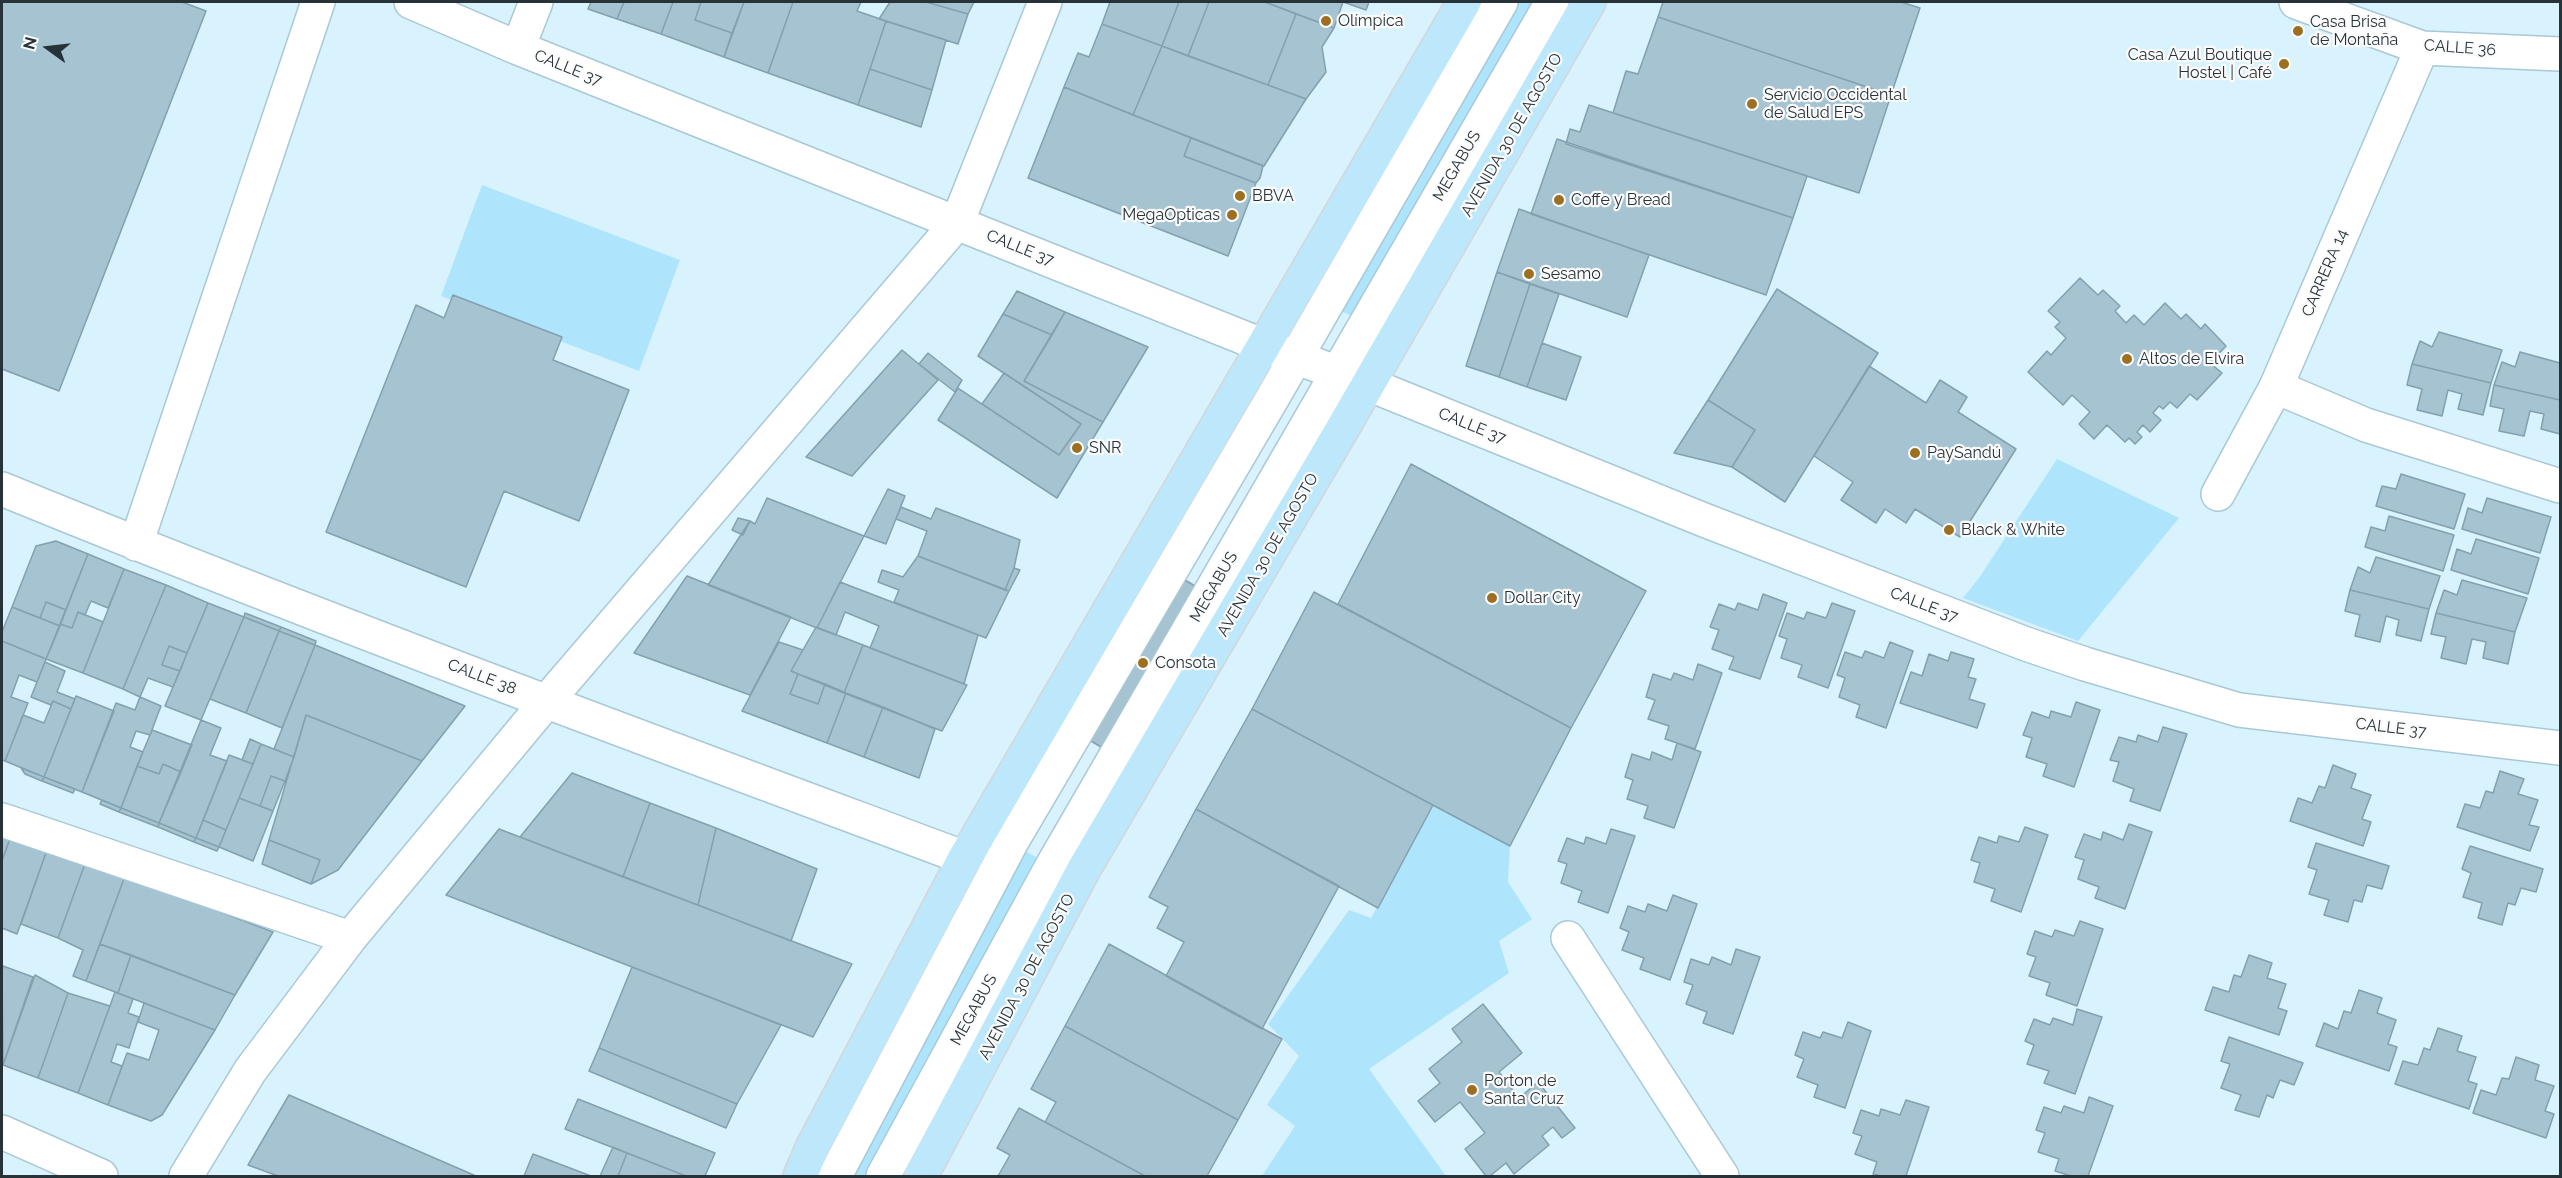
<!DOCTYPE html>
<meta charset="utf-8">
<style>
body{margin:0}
#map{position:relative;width:2562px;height:1178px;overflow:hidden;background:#d9f3fe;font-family:Raleway,sans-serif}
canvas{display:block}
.frame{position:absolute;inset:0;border:3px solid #273339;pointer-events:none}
.north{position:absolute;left:18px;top:18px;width:60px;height:60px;-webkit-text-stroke:4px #fbfbfb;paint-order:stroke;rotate:285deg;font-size:16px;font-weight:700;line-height:24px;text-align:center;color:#273339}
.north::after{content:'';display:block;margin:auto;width:21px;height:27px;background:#273339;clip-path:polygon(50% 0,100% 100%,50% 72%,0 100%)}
</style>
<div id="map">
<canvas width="2562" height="1178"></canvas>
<div class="frame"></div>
<div class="north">N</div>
</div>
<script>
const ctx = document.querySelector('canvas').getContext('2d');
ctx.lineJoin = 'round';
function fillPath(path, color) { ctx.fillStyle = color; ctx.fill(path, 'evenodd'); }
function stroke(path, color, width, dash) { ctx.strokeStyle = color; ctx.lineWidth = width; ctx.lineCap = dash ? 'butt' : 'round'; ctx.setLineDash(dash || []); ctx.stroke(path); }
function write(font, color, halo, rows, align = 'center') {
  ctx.font = font + ' Raleway,sans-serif'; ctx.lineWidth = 4.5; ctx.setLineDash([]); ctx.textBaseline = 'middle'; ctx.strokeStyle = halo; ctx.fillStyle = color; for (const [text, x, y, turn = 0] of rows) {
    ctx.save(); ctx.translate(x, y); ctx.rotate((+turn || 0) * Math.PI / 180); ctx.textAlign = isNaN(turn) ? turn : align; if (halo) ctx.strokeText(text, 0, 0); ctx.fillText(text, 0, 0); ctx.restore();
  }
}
const green = new Path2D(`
 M1501,2h51l-185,320 -41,-17z
 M482,185l198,75 -41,111 -198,-75z
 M2057,459l122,59 -101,123 -115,-43 16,-20z
 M1433,805l77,41 -2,36 24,37 -33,22 10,32 -140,96 77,107h-184l33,-50 -28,-21 32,-49 -31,-32 81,-114 22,8z
 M1011,843l41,23 -169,310h-48z`);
const building = new Path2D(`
 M2,2h180l24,9 -147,380 -57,-22z
 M591,2h33l-7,17 -29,-10z
 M624,2h49l-12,32 -44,-15z
 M673,2h28l-6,18 37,13 -8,24 -63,-23z
 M701,2h43l-12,31 -37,-13z
 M744,2h49l-25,71 -44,-16z
 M793,2h68l-4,9 29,10 -28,84 -90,-32z
 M890,2h36l42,12 -10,30 -79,-25z
 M926,2h48l-6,12z
 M1110,2h69l-17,44 -60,-22z
 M1179,2h30l-21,54 -26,-10z
 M1209,2h56l31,12 -28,71 -80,-29z
 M1265,2h104l-3,8 -23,-8 -9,26z
 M1663,2h238l19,6 -29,87 -233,-78z
 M1296,14l38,14 -12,19 4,25 -20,27 -38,-14z
 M1658,17l233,78 -32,98 -246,-80 13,-42 12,3z
 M886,21l60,19 -14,50 -62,-21z
 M1102,24l60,22 -29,69 -69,-28 14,-34 11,4z
 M1162,46l144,53 -42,67 -131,-51z
 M870,69l62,21 -11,37 -63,-22z
 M1064,87l127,51 -7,18 72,27 -28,73 -200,-78z
 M1589,105l218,71 -14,42 -227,-74 4,-15 10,3z
 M1191,138l72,28 -3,12 -4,5 -72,-27z
 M1557,139l236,79 -27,77 -235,-81z
 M1519,209l130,46 -22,62 -130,-45z
 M1497,272l33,12 -31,93 -33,-11z
 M2080,278l18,17 5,-5 17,16 -5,5 11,12 8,-8 10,10 21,-22 16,16 5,-5 15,15 4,-5 21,22 -16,17 12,10 -25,27 -7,-6 -13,14 -7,-6 -7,7 -4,-3 -6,7 8,7 -11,12 -7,-7 -6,7 5,5 -7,7 -6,-6 -4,4 -18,-17 -13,14 -15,-15 11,-12 -18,-17 -9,10 -35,-33 19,-21 4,4 15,-17 -11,-11 5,-5 -12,-11z
 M1530,284l29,10 -32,93 -28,-10z
 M1777,289l101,64 -93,149 -53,-35 23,-37 -47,-30z
 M1017,291l48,21 -13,23 -49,-21z
 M453,295l109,42 -9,23 76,30 -50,131 -75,-30 -38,96 -140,-55 90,-227 28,13z
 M1065,312l83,35 -45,75 -79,-41z
 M1003,314l49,21 -28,46 79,41 -46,76 -119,-78 20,-32 101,67 22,-31 -103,-68z
 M2439,332l63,18 -11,33 -79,-19 8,-23 12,6z
 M1542,343l39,14 -15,43 -39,-13z
 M902,350l36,30 -86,96 -46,-19z
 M2520,352l40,11v37l-66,-15 8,-23 13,5z
 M928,353l34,27 -7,12 -36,-28z
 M2412,364l79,19 -8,32 -25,-6 4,-15 -14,-4 -6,26 -25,-6 5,-21 -15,-4z
 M1869,366l57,37 14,-23 27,17 -9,15 58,37 -56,88 -45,-28 -9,14 -21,-14 -9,14 -35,-23 12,-18 -39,-26z
 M1004,373l77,51 -22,31 -77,-51z
 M2494,385l66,15v34l-19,-5 3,-15 -14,-3 -6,25 -25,-5 5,-22 -14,-3z
 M1708,400l47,30 -23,37 -58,-14z
 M1411,464l235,127 -75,137 -233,-124z
 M2401,474l64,20 -11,35 -78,-23 6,-20 14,3z
 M888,489l17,7 -19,48 -22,-8z
 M767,498l97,38 -47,92 -109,-43 42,-64 5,3z
 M2487,498l64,19 -11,36 -78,-24 6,-21 14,5z
 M901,507l30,12 5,-11 84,32 -6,28 -9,22 -87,-34 9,-25 -31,-12z
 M2389,516l65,19 -11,36 -78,-24 6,-20 14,4z
 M738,518l12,3 -7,14 -11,-5z
 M2476,539l63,19 -11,36 -77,-24 6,-21 14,5z
 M56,541l32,13 -22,56 -20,-8 -6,16 -28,-11 24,-61z
 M88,554l36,15 -16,39 -17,-7 -6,14 -7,-3 -6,16 -12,-4z
 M918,556l91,35 -23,47 -92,-36 5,-12 -21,-8 4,-12 21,7z
 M2376,557l64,19 -11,33 -79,-19 8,-23 12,6z
 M1014,568l6,2 -11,21 -4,-1z
 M124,569l42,16 -43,104 -40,-16z
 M1170,571l40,24 -94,161 -40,-24z
 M687,576l104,41 -41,78 -116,-42z
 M2462,580l65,18 -12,34 -79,-19 8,-23 13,5z
 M840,582l138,53 -14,49 -94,-36 9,-22 -34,-14 -9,23 -19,-7z
 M166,585l42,18 -21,50 -18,-7 -7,19 18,6 -7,16 -25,-9 -8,19 -17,-8z
 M2350,590l79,19 -8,32 -25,-6 3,-15 -13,-4 -6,26 -25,-6 5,-21 -15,-4z
 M1314,592l257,136 -61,118 -258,-137z
 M1763,594l24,9 -27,76 -31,-10 5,-12 -22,-8 7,-19 -9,-3 9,-23 16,6 3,-7 20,7z
 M46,602l20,8 -6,16 -20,-8z
 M208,603l36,14 -43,103 -36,-14z
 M1832,603l23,8 -27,77 -30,-11 4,-12 -21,-7 6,-19 -8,-3 8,-23 17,6 3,-7 19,6z
 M12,607l48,19 -14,33 -44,-18v-9z
 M78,612l25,10 -20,51 -37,-14 14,-35 12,4z
 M245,613l36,14 -2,4 -35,-14z
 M2436,613l79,19 -7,32 -25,-6 3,-16 -14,-3 -6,25 -25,-6 5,-21 -15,-3z
 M244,617l35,14 -33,82 -36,-14z
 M281,627l35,14 -1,4 -36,-14z
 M816,627l47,18 -19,48 -53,-22z
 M279,631l36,14 -33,83 -36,-15z
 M2,641l44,18 -9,23 -18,-7 -8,22 17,6 -23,58 -3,-1z
 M779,642l24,8 -12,21 7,3 -8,20 28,10 7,-20 21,9 -19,50 -85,-32z
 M1890,642l23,9 -27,77 -30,-11 4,-12 -21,-8 6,-19 -8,-3 8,-23 17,6 3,-7 19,7z
 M315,645l150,61 -43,55 -116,-46 -12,42 -20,-8z
 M863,645l104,40 -25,46 -98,-38z
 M169,646l18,7 -7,18 -18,-6z
 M1951,652l23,7 -6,18 8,2 -7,20 16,5 -8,24 -77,-25 11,-31 11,4 7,-22 19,7z
 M45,662l20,9 -8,21 18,7 -4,10 -18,-8 -2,4 -20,-8z
 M1698,664l24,9 -27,76 -30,-10 4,-13 -21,-7 7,-19 -9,-3 7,-23 18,6 3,-7 19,7z
 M798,674l27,10 -7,20 -28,-10z
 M846,693l37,14 -19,50 -37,-14z
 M76,696l38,15 -32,81 -38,-15z
 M140,697l21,9 -11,29 -14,-4 -6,16 13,5 -22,56 -39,-16 34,-89 19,7z
 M53,701l18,8 -27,68 -39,-16 18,-46 21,8z
 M2076,702l24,8 -26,77 -31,-11 4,-12 -21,-7 6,-19 -9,-3 9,-23 17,6 2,-7 20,6z
 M883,707l52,22 -16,49 -55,-21z
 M1252,709l181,96 -55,103 -182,-99z
 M306,715l116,46 -84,109 -27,14 9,-24 -51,-20z
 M201,720l20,8 -11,27 17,6 -31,77 -37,-15z
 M2163,727l24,7 -27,77 -30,-10 4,-12 -21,-8 6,-19 -9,-2 9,-23 17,5 2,-7 20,7z
 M152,730l40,15 -11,27 -18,-8 -4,10 -22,-8z
 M250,739l11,5 -8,20 -11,-4z
 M1677,743l24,9 -27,76 -30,-10 4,-12 -21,-7 6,-19 -8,-3 7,-23 18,6 2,-8 20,8z
 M261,744l33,13 -9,24 -14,-5 -11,30 -21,-8z
 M229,755l24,9 -27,66 -23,-10z
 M163,764l18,8 -22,51 -38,-15 16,-42 22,8z
 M2333,765l23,9 -5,14 20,7 -9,24 9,3 -8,24 -73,-25 8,-23 14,5 7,-17 6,2z
 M21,768l23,9 -2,4 -17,-7z
 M2500,771l24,8 -6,15 20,6 -9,25 10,2 -9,24 -73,-24 8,-23 15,4 6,-17 7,2z
 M572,773l78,30 -27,74 -103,-40z
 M271,776l14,5 -12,30 -13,-5z
 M44,777l31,12 -2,4 -31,-12z
 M239,798l34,13 -20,50 -34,-14z
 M102,800l19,8 -2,4 -19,-8z
 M650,803l66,25 -18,77 -75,-28z
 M121,808l38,15 -1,4 -39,-15z
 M1196,809l143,77 -77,143 -96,-53 18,-34 -27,-14 11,-21 -19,-10z
 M203,820l23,10 -7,17 -23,-9z
 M159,823l37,15 -2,4 -36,-15z
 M2129,824l23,8 -27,77 -30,-11 4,-11 -21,-8 6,-19 -9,-3 9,-23 17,6 2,-8 20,8z
 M2025,827l23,8 -27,77 -30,-11 4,-12 -21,-7 6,-19 -9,-3 8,-23 18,6 2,-7 20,6z
 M716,828l101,41 -26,72 -93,-36z
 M2,829l10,4 -10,28z
 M499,829l230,88 123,47 -39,73 -367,-142z
 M1611,829l24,7 -27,77 -30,-11 4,-11 -21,-8 6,-19 -9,-3 9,-23 17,6 2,-7 20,7z
 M12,833l36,14 -31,87 -15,-6v-67z
 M196,838l23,9 -2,4 -23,-9z
 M269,840l51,20 -9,24 -49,-20z
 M2316,843l73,23 -7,23 -15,-4 -5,17 -8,-2 -6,22 -24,-7 5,-15 -20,-6 8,-24 -9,-3z
 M2470,846l73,23 -7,23 -15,-4 -6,17 -7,-2 -6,22 -24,-7 4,-15 -19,-6 8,-24 -9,-4z
 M48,847l38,14 -28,77 -37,-14z
 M86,861l39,15 -39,105 -13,-5 10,-26 -25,-12z
 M125,876l148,56 -38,63 -135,-51z
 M1673,895l24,9 -27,76 -30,-11 4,-11 -22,-8 7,-18 -9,-4 8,-22 17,6 3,-8 19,7z
 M2080,921l23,8 -26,77 -31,-11 4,-12 -21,-7 7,-19 -9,-3 8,-23 17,6 3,-7 19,6z
 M100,944l31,11 -13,38 -32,-12z
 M1109,944l173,95 -44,81 -173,-94z
 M1736,949l24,8 -27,77 -30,-11 4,-11 -21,-8 7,-19 -9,-3 7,-23 18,6 3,-8 19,8z
 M131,955l104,40 -20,35 -97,-37z
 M2249,955l23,8 -5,15 19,6 -8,24 9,3 -8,24 -74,-25 8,-23 16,5 5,-17 7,2z
 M3,966l30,11 -30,88 -1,-95z
 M632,967l149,58 -44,79 -138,-56z
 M35,975l33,18 -30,85 -35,-13z
 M2359,990l23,8 -5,15 19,7 -8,24 9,3 -8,24 -73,-25 8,-23 14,6 6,-18 7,2z
 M115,992l18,7 -5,14 11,4 -10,31 -12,-4 -6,18 11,4 -14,39 -30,-12z
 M68,993l42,13 -32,87 -40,-15z
 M144,1003l71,27 -53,85 -11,6 -43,-16 19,-52 22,7 10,-30 -21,-8z
 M1483,1004l39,49 -23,19 20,26 19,-16 37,46 -13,10 -9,-11 -11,9 7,9 -35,29 -8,-11 -16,13h-4l-21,-27 20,-16 -25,-31 -25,20 -17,-21 22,-18 -11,-14 33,-27 -10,-13z
 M2077,1009l25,8 -27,77 -31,-11 5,-12 -22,-7 7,-19 -9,-4 9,-22 16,6 3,-7 20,7z
 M1848,1022l23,9 -26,77 -31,-11 4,-12 -21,-8 7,-18 -9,-4 8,-23 17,6 3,-6 19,6z
 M1065,1026l173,94 -31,56h-62l-100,-54 11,-20 -25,-13z
 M2438,1028l24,8 -5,15 19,6 -8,24 9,3 -8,25 -74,-25 8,-23 15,4 6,-17 6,2z
 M2229,1037l74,26 -9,22 -14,-5 -7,18 -6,-3 -8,22 -24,-7 6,-15 -20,-7 9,-24 -9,-3z
 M599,1048l138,56 -11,24 -137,-57z
 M2516,1057l23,8 -4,15 19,6 -9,25 9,3 -8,24 -73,-25 8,-23 15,5 6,-17 7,1z
 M289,1095l187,81h-198l-30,-11z
 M2089,1097l24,9 -25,70h-17l-16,-5 4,-12 -21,-7 7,-19 -9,-3 8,-23 17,6 3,-7 20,7z
 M578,1099l137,54 -10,23h-19l-121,-47z
 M1906,1100l23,7 -23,69h-25l-8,-2 4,-12 -22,-8 7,-18 -9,-3 8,-23 18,6 2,-7 19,6z
 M1019,1108l26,14 100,54h-147l12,-21 -13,-7z
 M613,1147l14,6 -9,23h-18z
 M627,1153l59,23h-68z
 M533,1154l58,22h-67z`);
const minor = new Path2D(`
 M411,2l107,46 744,297 106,39 336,136 322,124 59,20 154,46 321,38
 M2296,2l126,46 138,6
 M518,48l18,-46
 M2276,387l90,38 194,61
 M2,489c318,130 641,249 963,369
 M2218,494l58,-107 146,-339
 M136,544l182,-542
 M2,820l348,118
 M1568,938l154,238
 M2,1132l99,44
 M186,1176l64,-105 100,-133 197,-237 410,-478 88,-221
 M835,1176l176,-333 261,-444 229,-397
 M883,1176l169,-310 500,-864`);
const major = new Path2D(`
 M800,1176l13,-30 152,-288 499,-856
 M921,1176l163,-307 256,-436 249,-431`);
const markers = [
 [1326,21,6,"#9c7020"],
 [2298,31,6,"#9c7020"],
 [2284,64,6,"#9c7020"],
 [1752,104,6,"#9c7020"],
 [1240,196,6,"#9c7020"],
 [1559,200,6,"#9c7020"],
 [1232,215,6,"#9c7020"],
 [1529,274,6,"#9c7020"],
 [2127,359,6,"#9c7020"],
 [1077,448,6,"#9c7020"],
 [1915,453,6,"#9c7020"],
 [1949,530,6,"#9c7020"],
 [1492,598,6,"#9c7020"],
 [1143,663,6,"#9c7020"],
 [1472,1090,6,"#9c7020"]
];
const poiNames = [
 ["Olímpica",1338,21],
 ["Casa Brisa",2310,22],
 ["de Montaña",2310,40],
 ["Casa Azul Boutique",2272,55,"right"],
 ["Hostel | Café",2272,73,"right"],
 ["Servicio Occidental",1764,95],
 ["de Salud EPS",1764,113],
 ["BBVA",1252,196],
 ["Coffe y Bread",1571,200],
 ["MegaOpticas",1220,215,"right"],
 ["Sesamo",1541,274],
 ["Altos de Elvira",2139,359],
 ["SNR",1089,448],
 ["PaySandú",1927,453],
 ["Black & White",1961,530],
 ["Dollar City",1504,598],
 ["Consota",1155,663],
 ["Porton de",1484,1081],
 ["Santa Cruz",1484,1099]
];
const streetNames = [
 ["CALLE 36",2460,48,4],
 ["CALLE 37",568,68,22],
 ["AVENIDA 30 DE AGOSTO",1512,135,-60],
 ["MEGABUS",1457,166,-60],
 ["CALLE 37",1020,248,22],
 ["CARRERA 14",2325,273,-67],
 ["CALLE 37",1472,426,22],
 ["AVENIDA 30 DE AGOSTO",1268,555,-60],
 ["MEGABUS",1214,587,-60],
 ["CALLE 37",1924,605,21],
 ["CALLE 38",482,677,21],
 ["CALLE 37",2391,728,7],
 ["AVENIDA 30 DE AGOSTO",1027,977,-62],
 ["MEGABUS",974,1010,-61]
];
fillPath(green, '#aee5fd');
fillPath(building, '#a5c3d1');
stroke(building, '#83a0ae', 1.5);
stroke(minor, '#a9c8d6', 36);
stroke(major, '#d4d6d7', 36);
stroke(minor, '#fff', 33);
stroke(major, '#bde8fb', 33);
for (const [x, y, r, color] of markers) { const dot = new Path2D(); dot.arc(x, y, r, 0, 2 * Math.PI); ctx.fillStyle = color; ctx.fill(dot); stroke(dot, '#fbfbfb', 2); }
write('16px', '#273339', '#fbfbfb', poiNames, 'left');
write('16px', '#273339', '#fbfbfb', streetNames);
</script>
